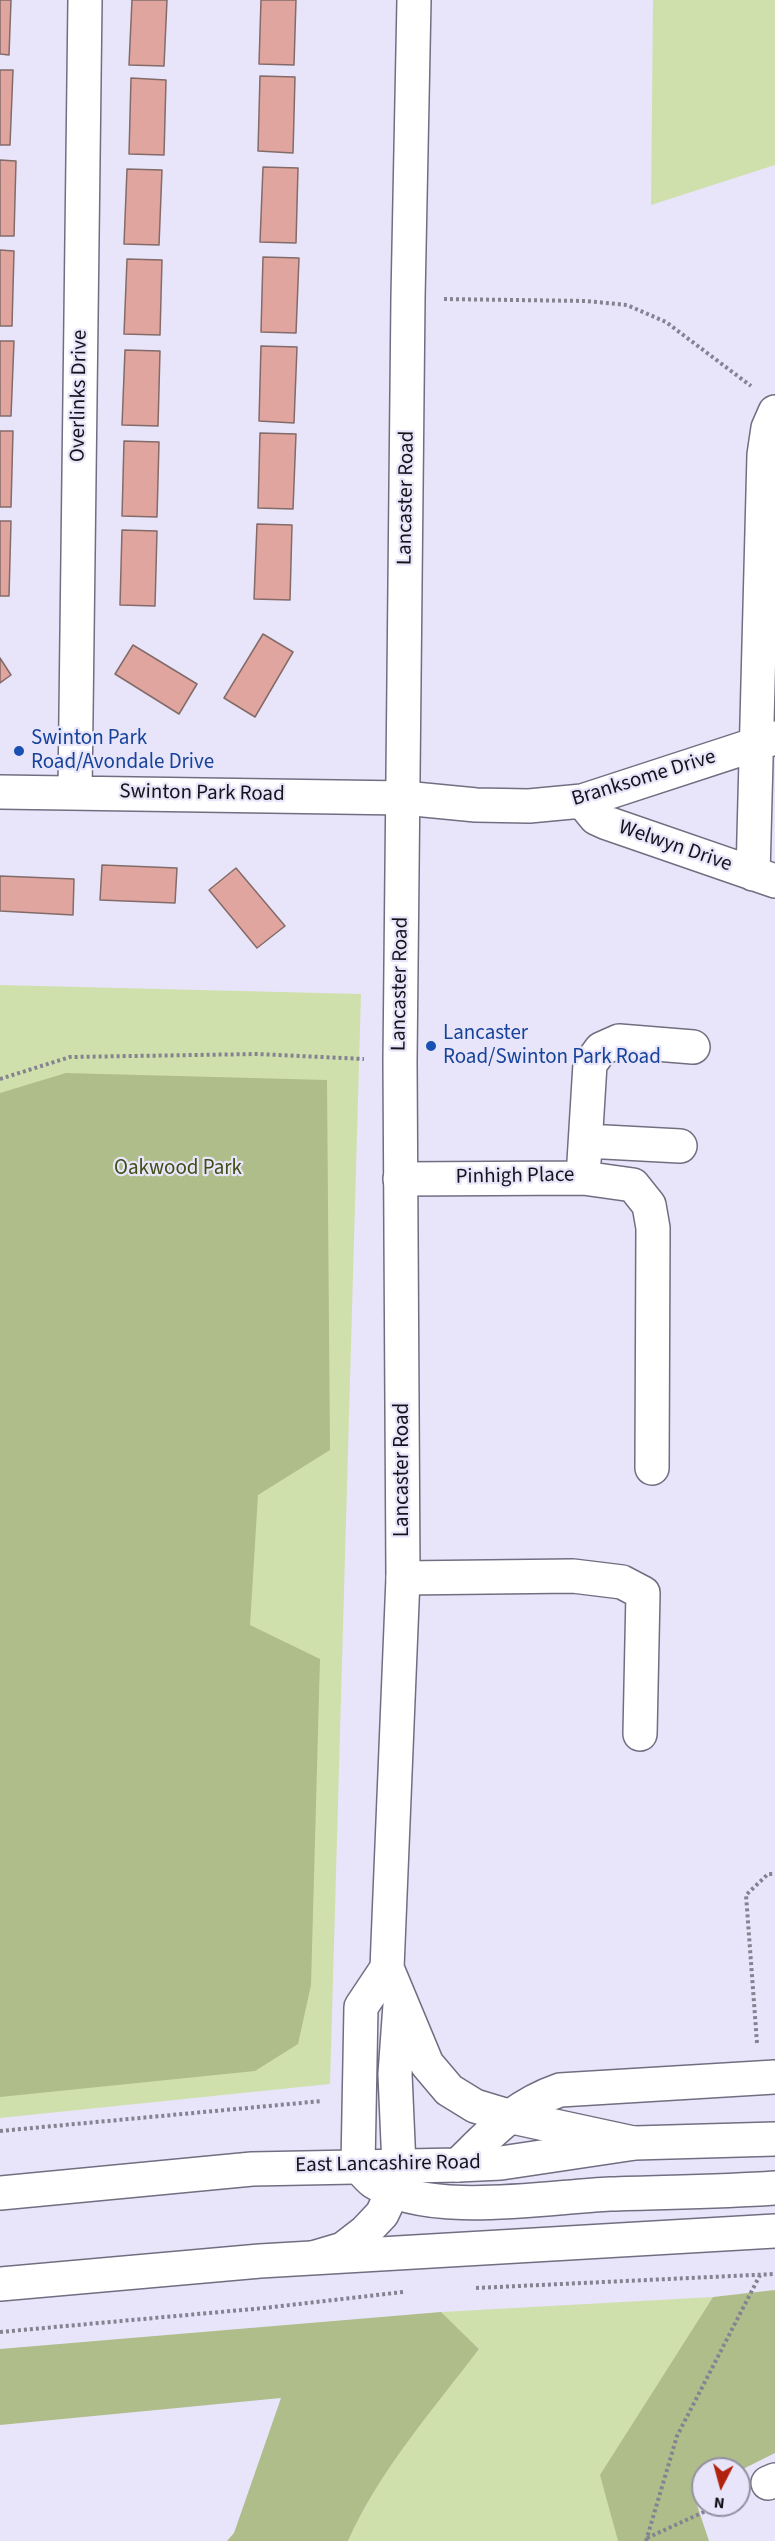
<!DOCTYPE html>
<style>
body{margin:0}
#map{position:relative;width:775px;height:2541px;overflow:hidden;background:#e8e5fa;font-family:"Source Sans 3",sans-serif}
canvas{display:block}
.north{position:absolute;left:691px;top:2457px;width:60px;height:60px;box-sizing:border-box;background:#e8e5fa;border:2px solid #9391a0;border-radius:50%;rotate:186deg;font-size:16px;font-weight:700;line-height:24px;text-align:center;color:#14131a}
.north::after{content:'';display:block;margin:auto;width:21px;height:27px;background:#b1230c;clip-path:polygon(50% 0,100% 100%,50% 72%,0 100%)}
</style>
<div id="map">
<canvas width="775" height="2541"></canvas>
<div class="north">N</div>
</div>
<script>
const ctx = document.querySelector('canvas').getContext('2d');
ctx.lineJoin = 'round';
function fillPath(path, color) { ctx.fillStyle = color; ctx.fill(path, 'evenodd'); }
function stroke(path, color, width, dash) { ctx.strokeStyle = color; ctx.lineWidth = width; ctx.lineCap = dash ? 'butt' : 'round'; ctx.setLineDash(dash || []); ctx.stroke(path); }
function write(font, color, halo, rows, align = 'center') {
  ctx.font = font + ' "Source Sans 3",sans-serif'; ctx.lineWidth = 4.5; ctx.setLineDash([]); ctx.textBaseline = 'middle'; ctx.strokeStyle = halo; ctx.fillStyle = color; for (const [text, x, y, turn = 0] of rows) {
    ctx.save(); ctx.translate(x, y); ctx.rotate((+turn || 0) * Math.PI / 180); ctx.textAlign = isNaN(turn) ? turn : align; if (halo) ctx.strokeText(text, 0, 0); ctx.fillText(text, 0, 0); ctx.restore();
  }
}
const green = new Path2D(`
 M653,0h122v165l-124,40z
 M0,985l361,9 -31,1090 -330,34z
 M713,2297l-112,178 17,66h-270c31,-70 85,-131 131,-192l-38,-37z`);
const forest = new Path2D(`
 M66,1073l261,7 3,370 -72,45 -8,130 70,34 -9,326 -13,59 -43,27 -255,26v-1004z
 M775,2290v163l-36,18v-2h-36v19l-10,5 16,48h-91l-18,-66 113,-178z
 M441,2312l38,37c-46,61 -100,122 -131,192h-121l7,-8 47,-135 -281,27v-76z`);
const building = new Path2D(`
 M0,0h11l-2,55 -9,-1z
 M132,0h35l-3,66 -35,-1z
 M261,0h35l-2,65 -35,-1z
 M0,70h13l-3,75h-10z
 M260,76l35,1 -2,76 -35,-2z
 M131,78l35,2 -2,75 -35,-1z
 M0,160l16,1 -2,75h-14z
 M263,167l35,1 -2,75 -36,-1z
 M127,169l35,1 -3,75 -35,-1z
 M0,250l14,1 -2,75h-12z
 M263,257l36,1 -3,75 -35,-1z
 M127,259l35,1 -2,75 -36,-1z
 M0,341h14l-3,75h-11z
 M261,346l36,1 -3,76 -35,-2z
 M125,350l35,1 -2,75 -36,-1z
 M0,431h13l-2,76h-11z
 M260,433l36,1 -3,75 -35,-1z
 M124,441l35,1 -2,75 -35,-1z
 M0,521h11l-2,75h-9z
 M257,524l35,1 -2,75 -36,-1z
 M122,530l35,1 -2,75 -35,-1z
 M263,634l30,18 -38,65 -31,-19z
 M133,645l64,39 -18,30 -64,-40z
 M0,658l11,17 -11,8z
 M102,865l75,3 -2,35 -75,-3z
 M236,868l49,58 -28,22 -48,-58z
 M0,876l74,3 -1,36 -73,-4z`);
const path = new Path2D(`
 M444,299l142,2 41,4 39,17 85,64
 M0,1079l70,-22 187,-3 107,5
 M757,2043l-11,-148 22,-21h7
 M0,2131l322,-30
 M476,2288l299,-14
 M0,2332l264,-24 139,-16
 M647,2538l72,-33
 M646,2541l31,-105 83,-161`);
const minor = new Path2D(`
 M0,792l404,6 72,7 53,1 53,-5 193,-63
 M75,792l10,-792
 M582,801l14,17 11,5 168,58
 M753,874l11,-419 4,-27 7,-16
 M586,1141l94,5
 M583,1178l50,7 16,20 4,23 -1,240
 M400,1179l183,-1 7,-114 11,-15 18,-8 74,6
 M403,1578l170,-2 49,6 21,11 -3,141
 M458,2165c34,-33 56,-59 102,-75l215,-13
 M768,2483l7,-3`);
const major = new Path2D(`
 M414,0l-6,298 -8,763 3,517 -16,390 40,96 22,26 26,16 33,10 125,27
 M387,1968l-26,39 -3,158c5,6 10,13 16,17 57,36 171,15 236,12 55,-2 110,-2 165,-6
 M316,2257l27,-8 22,-17 17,-18 11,-23 6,-25 -4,-92 5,-69`);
const highway = new Path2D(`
 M0,2193l252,-24 206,-4 43,-2 134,-20 140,-4
 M0,2284l260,-23 515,-30`);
const markers = [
 [19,751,6,"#1a4fb4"],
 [431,1046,6,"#1a4fb4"]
];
const streetNames = [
 ["Overlinks Drive",80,396,-89],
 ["Lancaster Road",407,498,-89],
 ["Branksome Drive",644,779,-17],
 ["Swinton Park Road",202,794,1],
 ["Welwyn Drive",675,847,19],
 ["Lancaster Road",401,984,-89],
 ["Pinhigh Place",515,1177,-1],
 ["Lancaster Road",403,1470,-90],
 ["East Lancashire Road",388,2165,-1]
];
const transitNames = [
 ["Swinton Park",31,739],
 ["Road/Avondale Drive",31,763],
 ["Lancaster",443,1034],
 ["Road/Swinton Park Road",443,1058]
];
const parkNames = [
 ["Oakwood Park",178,1169]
];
fillPath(green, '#d0e0ad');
fillPath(forest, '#aebd8a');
fillPath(building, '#e1a59f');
stroke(building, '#826b69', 1.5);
stroke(minor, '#716e81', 36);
stroke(major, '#716e81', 36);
stroke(highway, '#716e81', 36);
stroke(path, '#858392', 4, [3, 3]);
stroke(minor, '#fff', 33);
stroke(major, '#fff', 33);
stroke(highway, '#fff', 33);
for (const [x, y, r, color] of markers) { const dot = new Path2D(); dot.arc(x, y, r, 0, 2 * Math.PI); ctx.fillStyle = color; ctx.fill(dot); stroke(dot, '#e8e5fa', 2); }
write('21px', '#14131a', '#e8e5fa', streetNames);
write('21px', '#164399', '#e8e5fa', transitNames, 'left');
write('21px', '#404e16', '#e8e5fa', parkNames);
</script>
